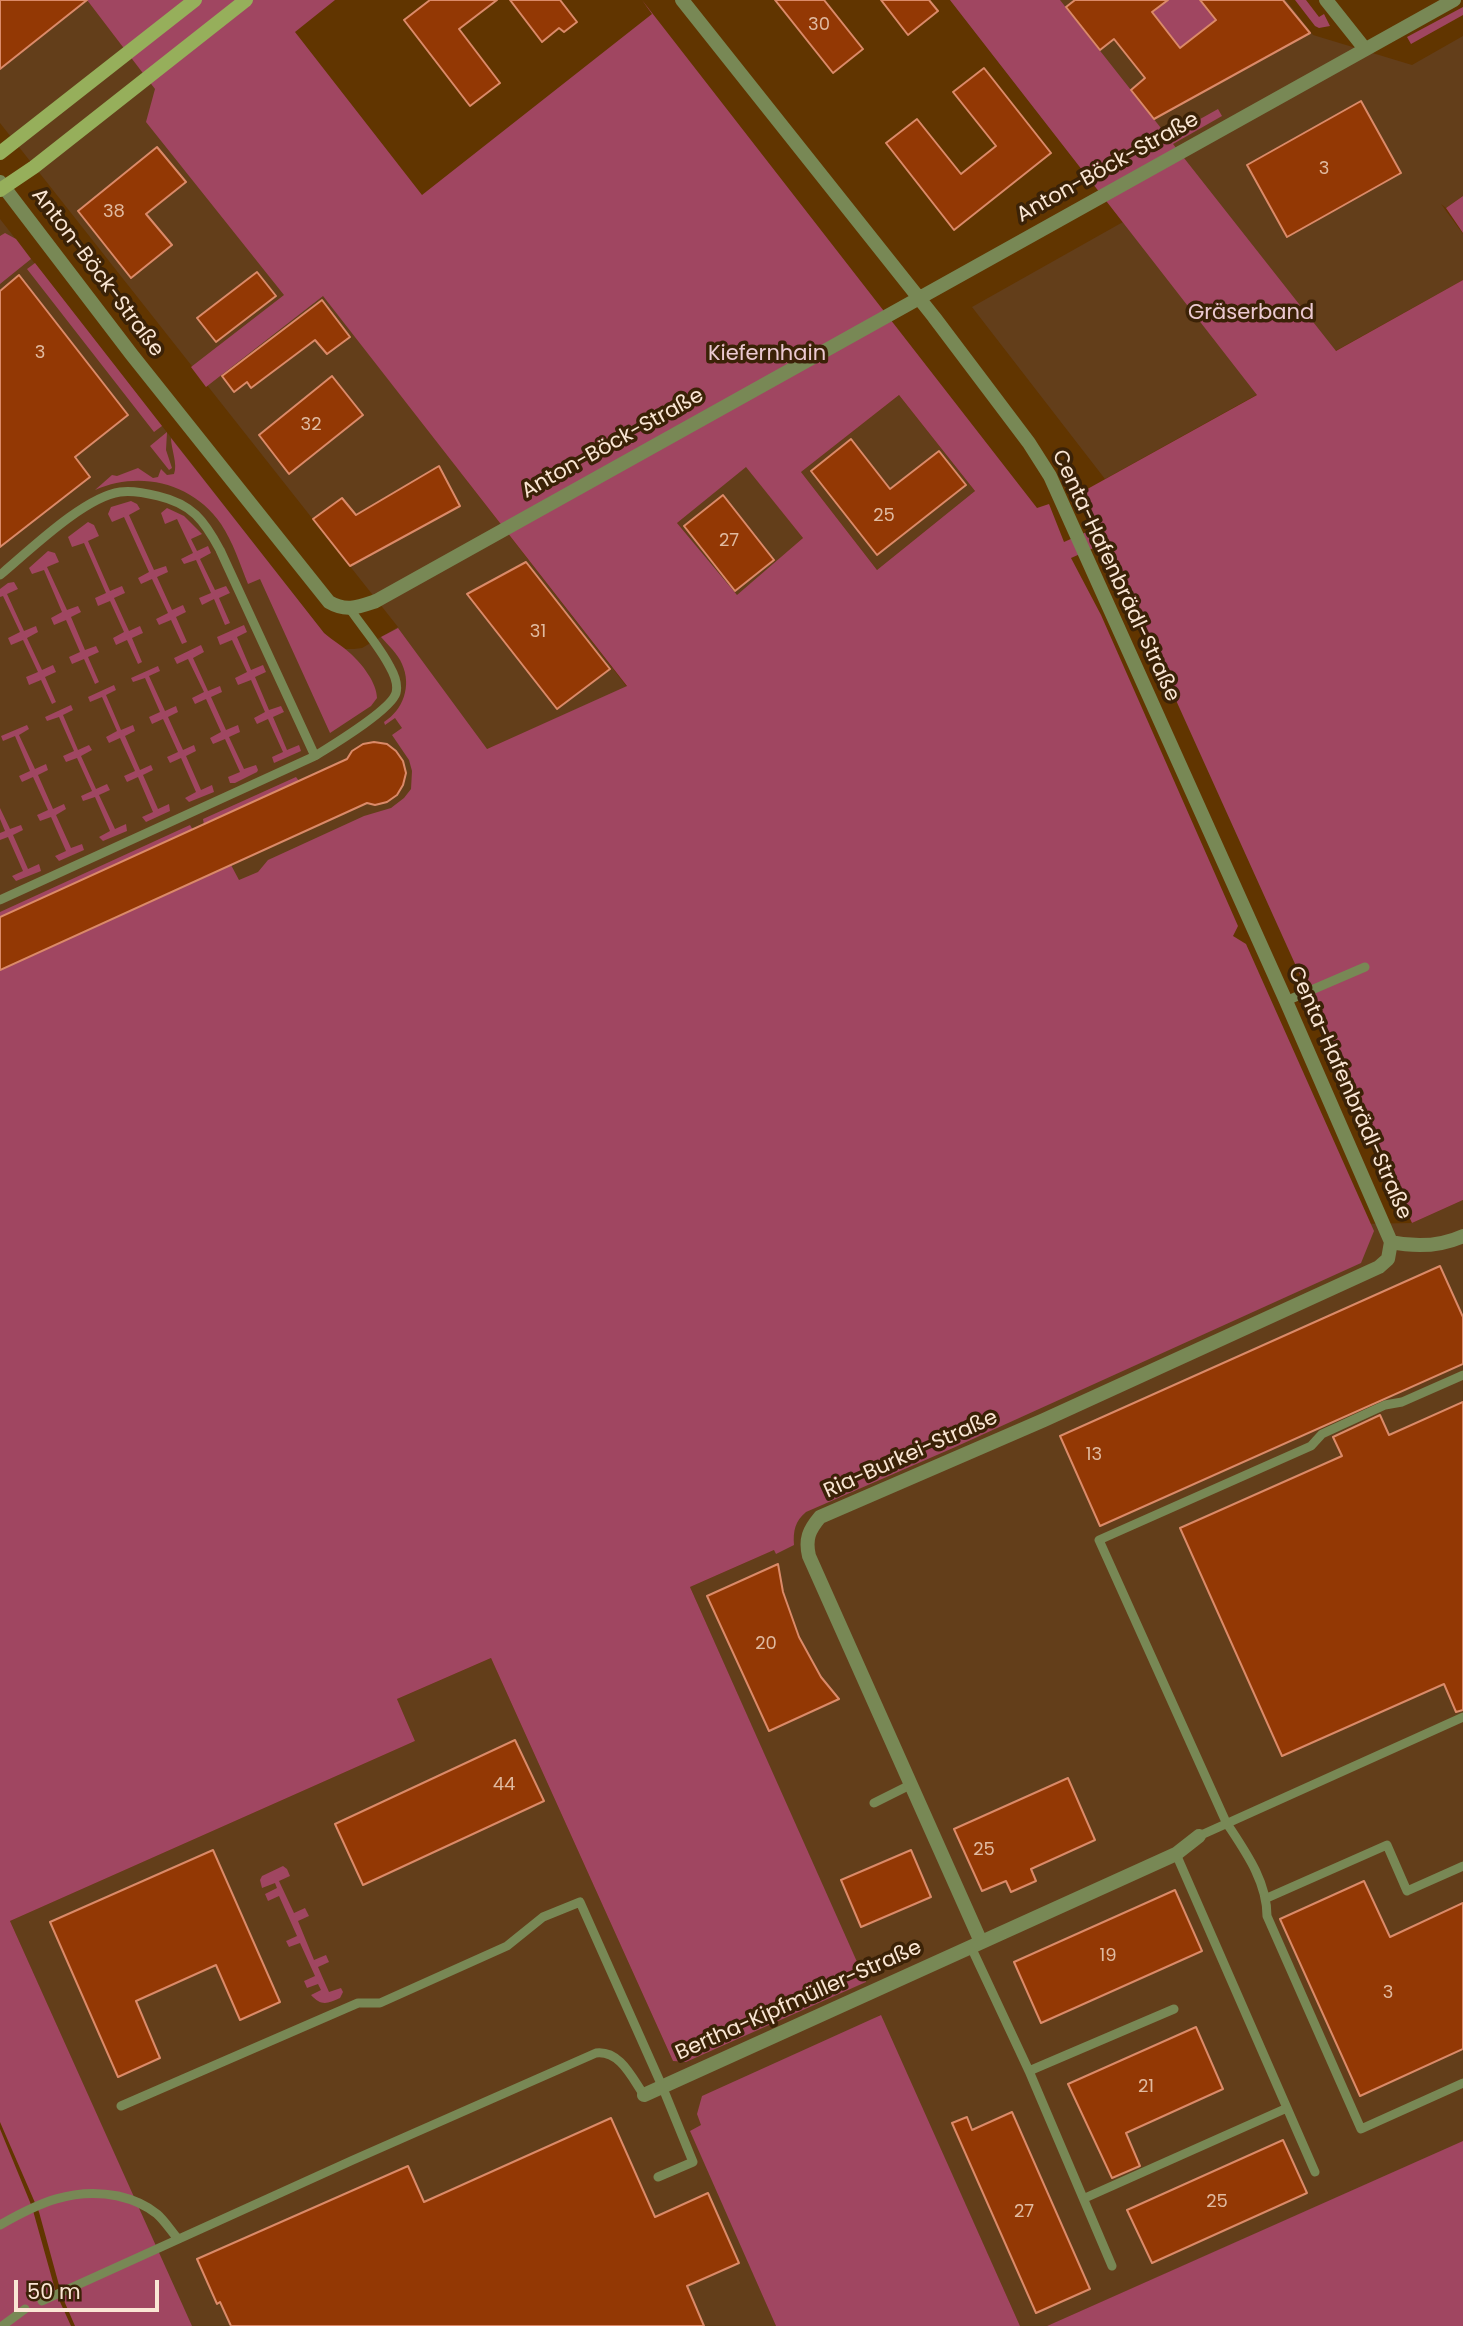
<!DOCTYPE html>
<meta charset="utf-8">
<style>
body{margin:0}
#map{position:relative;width:1463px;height:2326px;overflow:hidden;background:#613500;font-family:Poppins,sans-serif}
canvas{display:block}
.scale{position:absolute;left:14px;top:2280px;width:145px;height:32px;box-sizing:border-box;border:4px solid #fae6d4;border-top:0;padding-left:9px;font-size:21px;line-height:24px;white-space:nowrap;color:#fae6d4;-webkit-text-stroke:5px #3b2207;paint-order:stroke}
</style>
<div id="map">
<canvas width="1463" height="2326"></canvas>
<div class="scale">50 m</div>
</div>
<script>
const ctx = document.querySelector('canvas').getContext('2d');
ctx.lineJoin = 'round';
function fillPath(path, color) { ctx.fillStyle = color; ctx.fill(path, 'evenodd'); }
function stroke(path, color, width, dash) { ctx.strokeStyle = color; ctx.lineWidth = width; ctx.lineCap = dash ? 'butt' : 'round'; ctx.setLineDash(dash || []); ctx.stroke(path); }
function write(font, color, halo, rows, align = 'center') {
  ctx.font = font + ' Poppins,sans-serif'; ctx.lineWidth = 7; ctx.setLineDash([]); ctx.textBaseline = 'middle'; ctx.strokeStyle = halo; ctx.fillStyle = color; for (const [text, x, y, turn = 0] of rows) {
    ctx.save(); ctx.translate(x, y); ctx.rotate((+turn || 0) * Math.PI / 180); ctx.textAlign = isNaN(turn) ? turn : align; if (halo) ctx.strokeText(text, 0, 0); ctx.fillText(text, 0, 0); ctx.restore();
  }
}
const built = new Path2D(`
 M0,0h87l81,105 129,210 26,-20 304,392 -140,62 20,28 -507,225v-783l324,414 11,11 10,5h9l8,-1 36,-21 -398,-504z
 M950,0h336l27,35 99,30 51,-29v160l-17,12 -5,-4 22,30v46l-358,199 -133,-172 151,-85z
 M899,395l76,96 -98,79 -76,-98z
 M746,466l57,72 -66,58 -60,-73z
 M1463,1200v942l-416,184h-27l-140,-311 -178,110 51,148 23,53h-585l-181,-405 405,-180 -18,-42 94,-41 182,403 13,1 179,-80 -175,-395 84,-37 -21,-51 608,-275 51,-1z`);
const green = new Path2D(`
 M87,0h248l-40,32 127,163 230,-181 -10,-14 395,508 12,-4 15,38 34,-15 -16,-35 175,-97 -307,-395h110l108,137 50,-28 4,7 -49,28 163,207 127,-71v920l-51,23 -307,-680 -34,15 30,57 137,311 -5,10 13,8 128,287 -13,32 -408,185 -147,64c-11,9 -13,19 -12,33l-18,9 -2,-4 -84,37 176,395 -180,80 -13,-1 -182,-403 -94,41 18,42 -405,180 182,405h-117l-13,-30 -23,-84 -39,-90v-1152l231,-105 8,15 19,-8 10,-12 96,-44 27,-8 13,-10 7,-9 1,-18 -3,-11 -17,-25 10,-7 -7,-10 -10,7 -1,-3c19,-12 28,-36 18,-58 -4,-10 -14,-19 -21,-27l17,-9 89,121 140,-63 -304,-390 -117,91 -15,-20 93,-72 -138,-173 9,-33zM899,395l76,96 -98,79 -76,-98zM746,467l57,71 -66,57 -60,-72z
 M1168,0h32l16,20 -36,28 -28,-36z
 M1295,0h11l13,17 5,-3 6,12 -11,2 -4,-2z
 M1463,7v8l-52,29 -4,-7z
 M1463,196v37l-17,-25z
 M5,233l11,6 15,20 -31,25v-48z
 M35,263l127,163 -8,6 -127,-163z
 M167,432l-1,18 6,18 -3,2 -19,-24z
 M171,438l153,195c9,8 19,13 27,21 11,10 26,29 26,44l-6,8 -41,27 -70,-154 -12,5c-8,-20 -15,-42 -27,-60 -28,-41 -81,-54 -126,-34l17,-15 5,1 21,-8 15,10 5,-1 3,-8 6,6 7,-1c4,-10 -3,-25 -3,-36z
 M131,501l6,3 3,5 -11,6 25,55 12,-4 2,6 -11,5 15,33 11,-5 3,7 -10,5 11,25 -5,2 -11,-24 -12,5 -3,-6 12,-6 -16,-34 -11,5 -3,-6 11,-6 -25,-55 -12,5 -4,-8 3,-7z
 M167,508l17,8 18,18 -11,5 6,12 11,-5 3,7 -11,6 15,31 11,-4 4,7 -11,5 11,25 -5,2 -11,-26 -12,6 -3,-7 12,-5 -15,-33 -12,4 -3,-5 12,-6 -16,-34 -12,5 -4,-11z
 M88,522l6,3 5,11 -11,5 22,50 12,-5 3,7 -11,5 15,33 11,-5 3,7 -11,5 10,24 -4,2 -11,-24 -11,5 -3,-7 11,-6 -14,-31 -12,5 -3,-8 11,-5 -22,-50 -12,4 -4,-10z
 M48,551l7,2 4,9 -12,5 20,43 11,-4 3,6 -10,5 14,33 11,-4 3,6 -11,5 11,25 -4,2 -11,-25 -12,5 -3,-7 11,-5 -14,-32 -12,5 -3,-7 11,-6 -18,-42 -12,4 -3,-6z
 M14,582l4,7 -11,5 17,37 12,-5 2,6 -11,6 15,32 11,-5 3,7 -11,5 11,25 -4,2 -11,-24 -12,5 -3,-8 12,-5 -15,-32 -12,5 -3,-7 12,-6 -17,-36 -3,1v-8l8,-6z
 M244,625l3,7 -10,5 14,33 12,-5 3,7 -11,5 14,33 12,-4 3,6 -11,5 14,33 12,-5 2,6 -27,12 -2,-6 11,-5 -15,-33 -11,5 -3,-6 11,-6 -14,-32 -13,5 -3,-7 12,-6 -15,-32 -12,5 -3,-8z
 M201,645l3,7 -11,6 15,33 12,-5 2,6 -11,5 15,33 12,-5 2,7 -11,5 15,32 12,-4 2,5 -1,2 -22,11h-5l-2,-6 12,-5 -15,-33 -12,5 -3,-6 11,-6 -15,-33 -11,5 -3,-6 12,-6 -16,-33 -11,5 -3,-6z
 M158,666l2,5 -11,5 16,35 11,-5 2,6 -10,5 15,33 11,-5 2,6 -10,5 15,34 11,-5 2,7 -25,10 -4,-4 11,-6 -15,-34 -11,5 -3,-6 11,-5 -15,-33 -11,5 -3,-7 11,-5 -15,-34 -12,4 -2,-4z
 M114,685l2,5 -10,5 15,35 12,-5 2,6 -10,5 15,34 11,-5 2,5 -10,5 15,34 11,-5 1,7 -24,11 -4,-5 11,-5 -15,-35 -11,5 -3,-6 11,-5 -15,-33 -11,5 -3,-6 11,-6 -15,-34 -12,5 -2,-5z
 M71,705l2,5 -10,5 15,35 11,-5 3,5 -11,6 15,33 11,-5 3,6 -11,5 16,34 11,-5 1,7 -24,10 -4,-4 11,-6 -15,-34 -12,4 -2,-5 11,-5 -15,-33 -11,4 -3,-6 11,-5 -15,-34 -12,4 -2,-4z
 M27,725l2,4 -10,6 16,34 11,-5 2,6 -10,5 15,34 11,-5 2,5 -10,6 15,33 11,-4 2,6 -25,11 -4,-5 11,-5 -15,-34 -11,4 -3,-6 11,-5 -15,-33 -11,5 -3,-6 11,-5 -15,-35 -12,5 -2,-5z
 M296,777l3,4 -95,44 -1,-6z
 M0,808l10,21 11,-4 2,5 -10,5 15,34 11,-5 2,7 -25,10 -4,-5 11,-5 -15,-34 -8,3v-7l5,-2 -5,-12z
 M190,825l3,5 -193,87v-5z
 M283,1866l4,3 3,7 -11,5 15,32 11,-5 4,8 -11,5 16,39 12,-5 3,7 -11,5 11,25 12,-4 2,4 -3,6c-13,6 -19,8 -29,-3l10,-5 -3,-6 -11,4 -3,-7 11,-5 -15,-33 -11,4 -3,-6 11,-5 -18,-40 -11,5 -3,-7 12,-6 -2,-5 -13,5 -2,-8 2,-4z
 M881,2015l139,311h-244l-86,-195 11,-6 -4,-11 5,-18z
 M0,2129l32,78 24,86 15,33h-71z
 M1463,2141v185h-416z`);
const building = new Path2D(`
 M0,0h87l-87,69z
 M430,0h67l-38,29 41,54 -30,23 -66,-86z
 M510,0h50l17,22 -13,10 -5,-4 -17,14z
 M775,0h49l39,49 -30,24z
 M881,0h48l9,11 -30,24z
 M1075,0h93l-16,12 28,36 36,-28 -16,-20h83l27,33 -156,86 -23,-29 14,-12 -31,-39 -14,11 -34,-43z
 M984,68l67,85 -97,77 -68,-87 31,-24 44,55 35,-28 -43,-54z
 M1361,101l40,72 -114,64 -40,-72z
 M157,147l29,35 -40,32 26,31 -41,33 -53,-67z
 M257,272l19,24 -60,46 -19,-24z
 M19,275l109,140 -53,42 15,20 -90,70v-256z
 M322,300l28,37 -23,17 -12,-14 -64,48 -4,-6 -13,10 -12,-16z
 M332,376l31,39 -74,59 -30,-39z
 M851,439l39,50 49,-38 27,34 -89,70 -66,-84z
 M439,466l21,40 -110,60 -37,-47 29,-21 14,17z
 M723,495l51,65 -39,31 -51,-65z
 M526,562l84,107 -53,40 -90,-115z
 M374,742l13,2 9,7 7,10 3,12 -3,12 -6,10 -10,7 -12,3 -8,-2 -367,167v-53l347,-158 5,-8 11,-7z
 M1440,1266l23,51v47l-363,162 -40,-90z
 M1463,1402v308l-7,2 -12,-28 -162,72 -102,-228 162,-72 -9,-19 47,-22 9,20z
 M778,1564l5,28 16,45 22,40 18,22 -70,32 -62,-135z
 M515,1740l29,61 -181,84 -28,-61z
 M1068,1778l27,62 -64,29 5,12 -25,11 -5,-11 -24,10 -28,-62z
 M213,1850l67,152 -40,18 -24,-55 -80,36 24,57 -42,19 -68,-155z
 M911,1850l20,47 -70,30 -20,-47z
 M1364,1881l26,56 73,-34v146l-103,47 -80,-177z
 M1175,1890l27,61 -161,72 -27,-61z
 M1196,2027l27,62 -97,44 14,33 -28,12 -44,-94z
 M1012,2112l78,177 -54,24 -84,-190 15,-6 5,13z
 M611,2118l44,99 53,-24 31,70 -52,23 17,40h-473l-11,-24 -3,2 -20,-45 211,-93 16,36z
 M1283,2140l24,53 -155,70 -25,-53z`);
const lane = new Path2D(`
 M0,575c29,-24 84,-78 120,-83 13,-2 26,1 38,4 34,8 46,24 62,54l95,206
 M0,900l315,-144c16,-10 76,-46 81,-63 2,-8 -2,-19 -6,-26 -10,-20 -27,-39 -40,-58
 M1286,1001l79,-34
 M1463,1375l-61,27 -17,3 -63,29 -11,12 -212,94 127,282c19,29 41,59 41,94l94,213 102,-46
 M874,1803l36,-18
 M1199,1836l264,-119
 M1176,1854l139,318
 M1267,1898l120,-53 20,46 56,-25
 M971,1947l58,124 83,195
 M1029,2071l145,-62
 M121,2106l237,-103h22l127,-57 36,-29 37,-15 82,184 31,76 -35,15
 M1085,2198l202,-90
 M0,2225c38,-22 73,-38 118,-29 13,3 28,9 39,18 8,7 14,17 21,25
 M42,2301l311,-141 243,-107c24,-3 36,25 48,42
 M2,2326l23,-17`);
const street = new Path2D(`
 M682,0l252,317 95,126 21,33 236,525 105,241
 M1326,0l39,49
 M0,182l132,173 197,247c17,10 29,5 47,-1l1078,-601
 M1391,1242c24,5 50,4 72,-6
 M981,1942l-172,-386c-4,-17 0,-26 11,-39l224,-97 335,-153 9,-8 3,-17
 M644,2095l532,-241 23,-18`);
const secondary = new Path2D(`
 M0,153l195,-153
 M0,190l34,-23 212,-167`);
const numberNames = [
 ["30",819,25],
 ["3",1324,169],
 ["38",114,212],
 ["3",40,353],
 ["32",311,425],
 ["25",884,516],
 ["27",729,541],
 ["31",538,632],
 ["13",1094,1455],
 ["20",766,1644],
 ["44",504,1785],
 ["25",984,1850],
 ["19",1108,1956],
 ["3",1388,1993],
 ["21",1146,2087],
 ["25",1217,2202],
 ["27",1024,2212]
];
const streetNames = [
 ["Anton-Böck-Straße",1108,168,-29],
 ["Anton-Böck-Straße",97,273,53],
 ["Anton-Böck-Straße",613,444,-29],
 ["Centa-Hafenbrädl-Straße",1115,576,65],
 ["Centa-Hafenbrädl-Straße",1349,1093,66],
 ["Ria-Burkei-Straße",911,1455,-24],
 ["Bertha-Kipfmüller-Straße",799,2001,-24]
];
const parkNames = [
 ["Gräserband",1251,314],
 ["Kiefernhain",767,355]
];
fillPath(built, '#633e1a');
fillPath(green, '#a04661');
fillPath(building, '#933804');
stroke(building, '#db8a69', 2);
stroke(lane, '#788855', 9);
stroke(street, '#788855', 14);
stroke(secondary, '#96af5b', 14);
write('18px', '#e0baa0', null, numberNames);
write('21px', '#fae6d4', '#3b2207', streetNames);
write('21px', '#ebc9d1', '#3b2207', parkNames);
</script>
